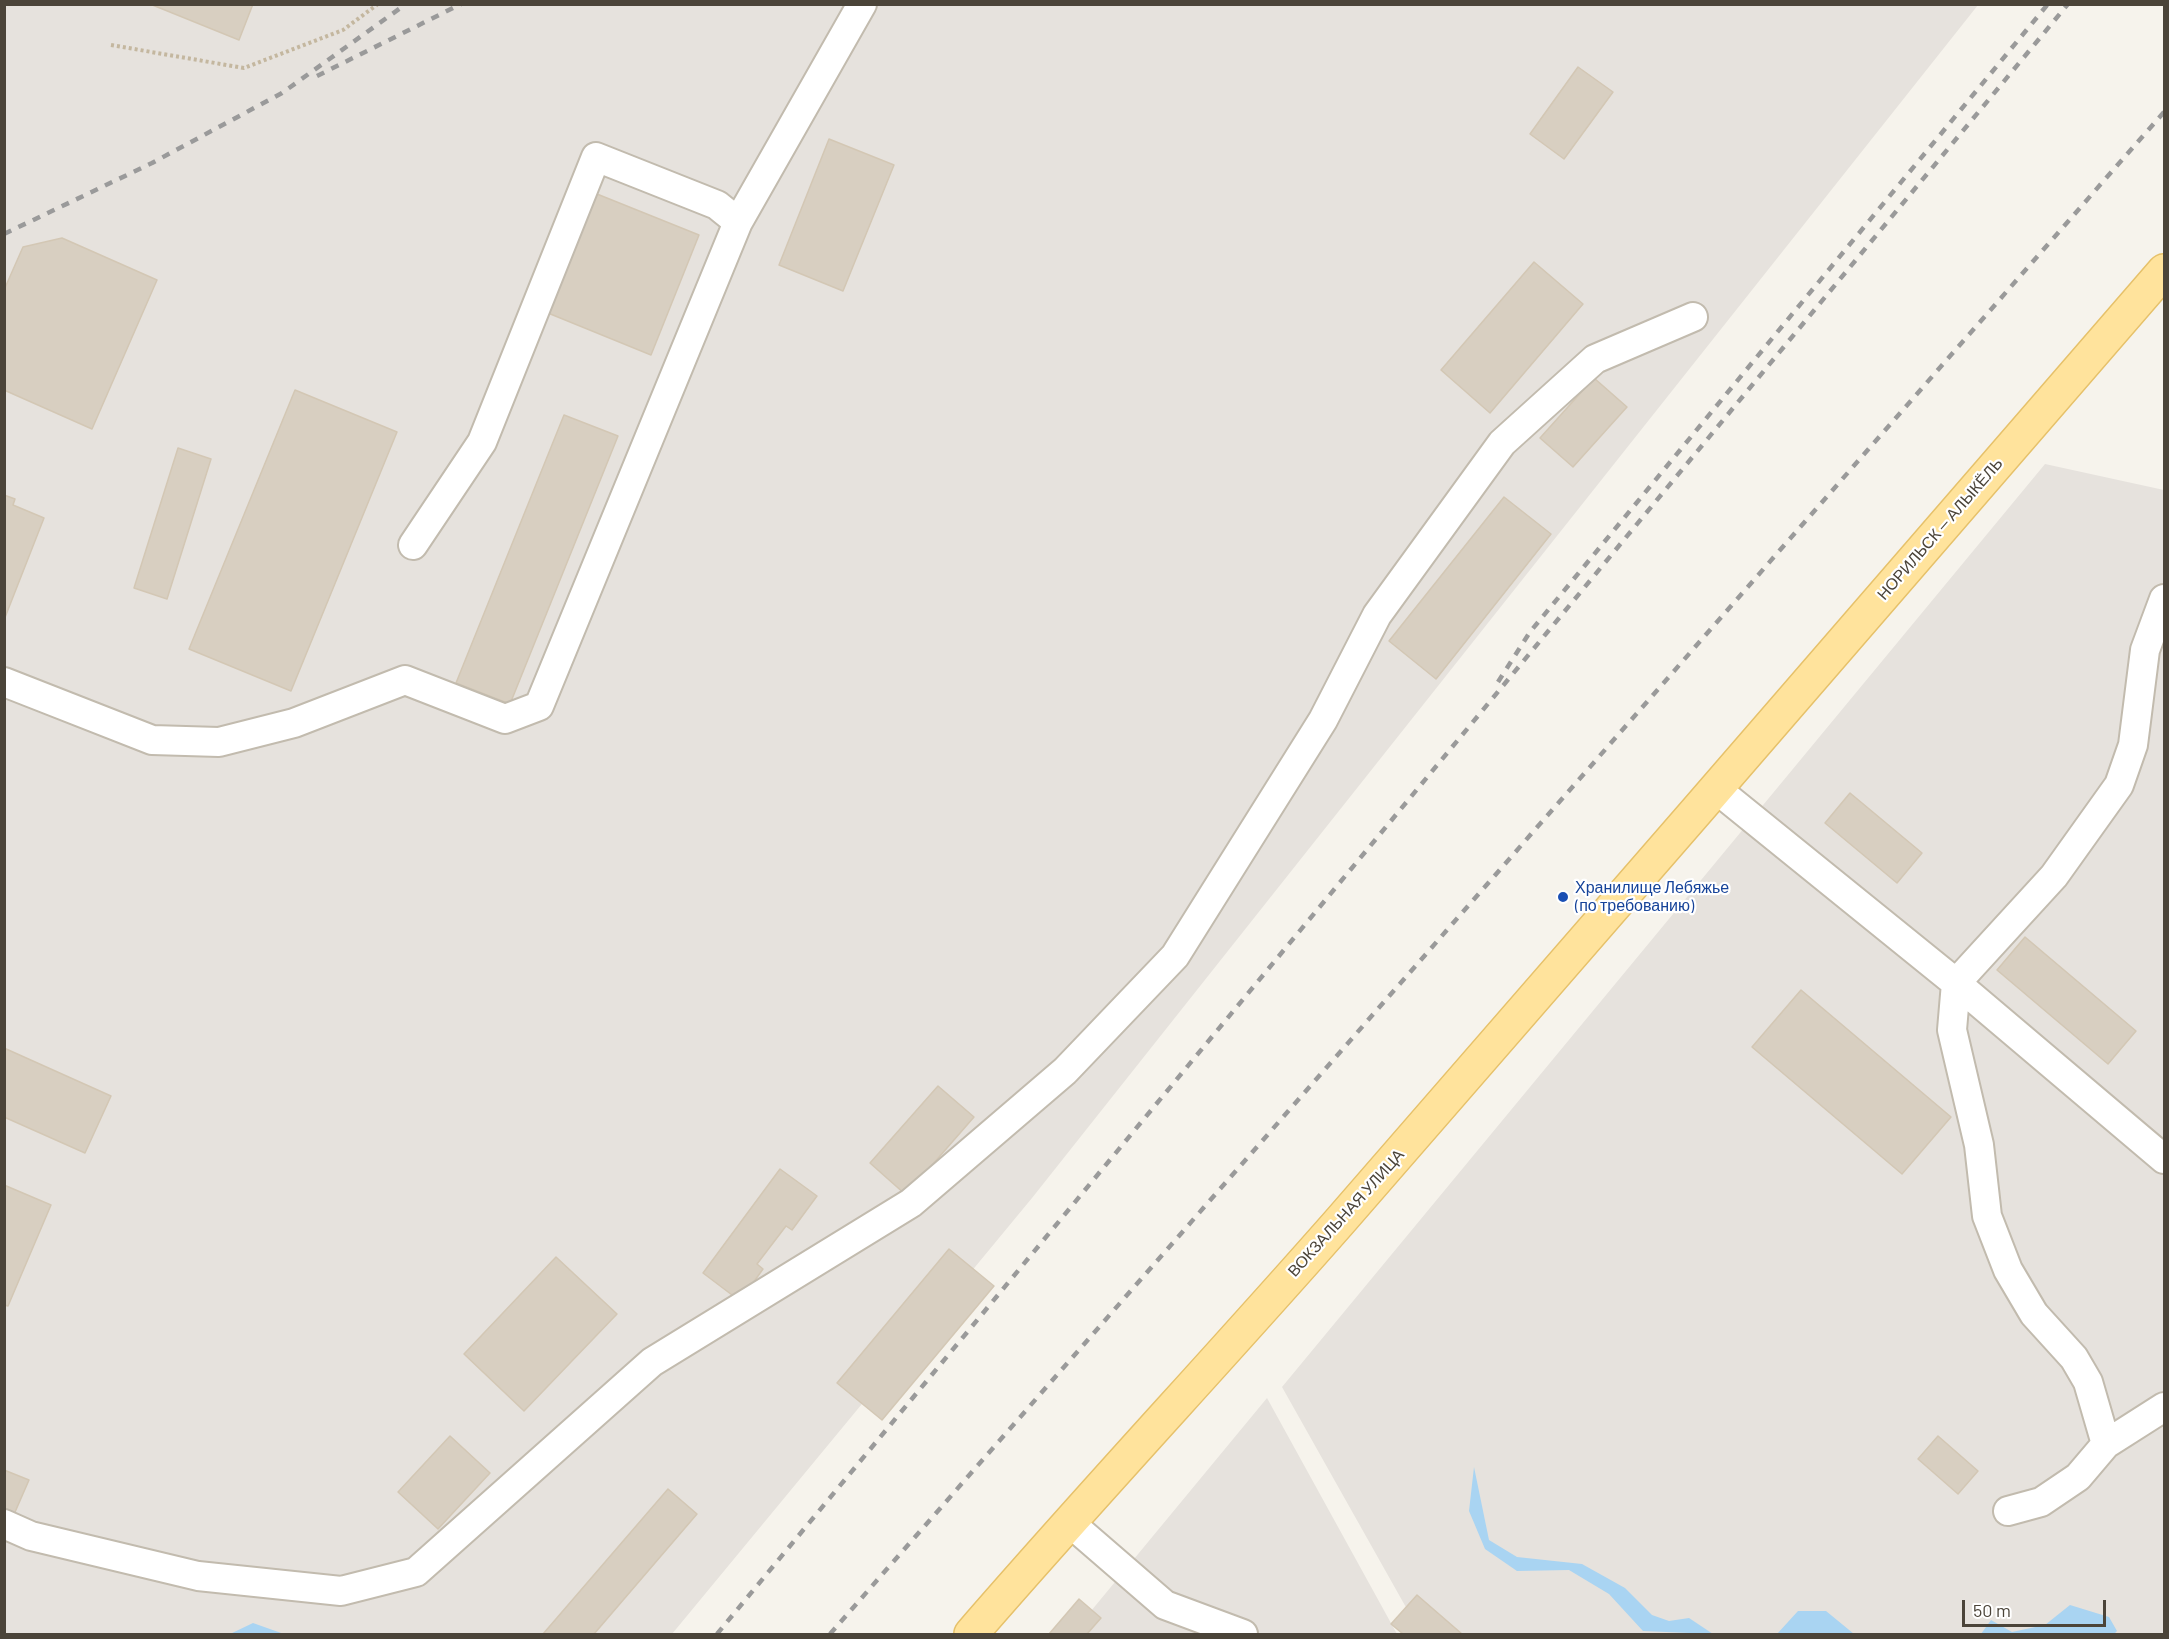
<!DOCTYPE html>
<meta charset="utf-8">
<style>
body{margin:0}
#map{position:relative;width:2169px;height:1639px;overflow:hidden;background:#f6f3ec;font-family:Barlow,sans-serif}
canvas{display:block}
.frame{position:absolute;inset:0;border:6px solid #4b4439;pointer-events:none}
.scale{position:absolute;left:1962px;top:1600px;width:144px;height:27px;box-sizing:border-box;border:3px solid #4b4439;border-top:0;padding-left:8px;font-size:18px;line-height:21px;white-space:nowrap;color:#4b4439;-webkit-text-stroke:4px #fff;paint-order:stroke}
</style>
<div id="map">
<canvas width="2169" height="1639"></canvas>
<div class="frame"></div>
<div class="scale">50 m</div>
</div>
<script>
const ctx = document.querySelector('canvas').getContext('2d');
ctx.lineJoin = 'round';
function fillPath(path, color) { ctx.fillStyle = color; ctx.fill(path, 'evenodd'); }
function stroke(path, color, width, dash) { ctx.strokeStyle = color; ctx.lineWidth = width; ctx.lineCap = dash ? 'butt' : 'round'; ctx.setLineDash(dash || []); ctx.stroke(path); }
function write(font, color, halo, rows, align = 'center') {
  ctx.font = font + ' Barlow,sans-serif'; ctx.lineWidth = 4.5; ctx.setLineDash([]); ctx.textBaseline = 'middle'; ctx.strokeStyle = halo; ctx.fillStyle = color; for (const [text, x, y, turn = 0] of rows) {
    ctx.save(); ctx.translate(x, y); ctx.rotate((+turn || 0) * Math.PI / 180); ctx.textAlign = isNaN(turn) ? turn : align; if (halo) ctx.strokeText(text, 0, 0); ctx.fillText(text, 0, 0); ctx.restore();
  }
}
const industrial = new Path2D(`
 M5,5h1973l-946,1193 -360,436h-667z
 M2045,464l119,26v1144h-743l-139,-247z
 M1267,1398l130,236h-325z`);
const water = new Path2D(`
 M1474,1467l15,73 28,17 65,7 43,24 27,27 17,6 20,-3 24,16 -70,-3 -34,-37 -40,-24 -52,1 -32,-22 -16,-38z
 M2070,1605l39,12 8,14 -3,3h-133l10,-14 21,12 33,-7z
 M1798,1611h28l28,23h-77z
 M253,1623l31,11h-54z`);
const building = new Path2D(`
 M150,4h103l-14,36z
 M1578,67l35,25 -49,67 -34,-25z
 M829,139l65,26 -51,126 -64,-26z
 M592,192l107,43 -48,120 -108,-44z
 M62,238l95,42 -65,149 -88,-39v-100l19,-43z
 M1534,262l49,42 -93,109 -49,-43z
 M1594,378l33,29 -54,60 -33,-29z
 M295,390l102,42 -106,259 -102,-42z
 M564,415l54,21 -108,268 -54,-21z
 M178,448l33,11 -44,140 -33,-11z
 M4,495l11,4 -2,6 31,13 -40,102z
 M1504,497l47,37 -115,145 -47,-38z
 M1850,793l72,60 -25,30 -72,-60z
 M2025,937l111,94 -28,33 -111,-94z
 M1801,990l150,127 -49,57 -150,-127z
 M4,1048l107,48 -26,57 -81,-36z
 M938,1086l36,31 -68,78 -36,-32z
 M780,1169l37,27 -25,34 -6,-4 -29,38 6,5 -23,32 -37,-28z
 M4,1185l47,20 -43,101 -4,-1z
 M949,1249l45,37 -112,134 -45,-37z
 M556,1257l61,57 -93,97 -60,-57z
 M450,1436l40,37 -52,56 -40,-37z
 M1938,1436l40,35 -20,23 -40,-35z
 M4,1470l25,10 -17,39 -8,-3z
 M668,1489l29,25 -103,120h-51z
 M1417,1595l45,39h-59l-12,-10z
 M1079,1599l22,19 -14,16h-38z`);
const path = new Path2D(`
 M111,45l133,23 99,-38 35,-26`);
const minor = new Path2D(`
 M738,222l124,-218
 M4,682l148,58 67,2 75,-19 111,-43 100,39 34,-13 199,-484 -21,-17 -121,-48 -114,285 -69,103
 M1715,788l241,195 208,176
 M2106,1444l-18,-62 -14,-24 -40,-44 -26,-44 -21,-54 -8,-71 -27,-115 4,-47 98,-107 65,-91 14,-40 12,-95 19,-51
 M2008,1511l33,-9 37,-25 28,-33 58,-37
 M1069,1522l96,83 78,29
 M4,1524l27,12 167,40 143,15 75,-19 236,-210 259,-159 154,-132 110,-115 148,-236 54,-105 125,-172 93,-84 98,-42`);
const major = new Path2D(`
 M971,1634c121,-140 248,-275 370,-414 276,-315 548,-633 823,-949`);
const rail = new Path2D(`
 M317,76l144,-72
 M4,234l148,-71 130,-70 124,-89
 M1498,682l32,-50 518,-628
 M717,1634l1351,-1630
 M830,1634l1334,-1522`);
const markers = [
 [1563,897,6,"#1a4fb4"]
];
const streetNames = [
 ["НОРИЛЬСК — АЛЫКЁЛЬ",1940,529,-49],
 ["ВОКЗАЛЬНАЯ УЛИЦА",1346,1213,-48]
];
const transitNames = [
 ["Хранилище Лебяжье",1575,888],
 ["(по требованию)",1575,906]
];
fillPath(industrial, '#e6e2dd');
fillPath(water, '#a9d4f2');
fillPath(building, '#d8cfc1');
stroke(building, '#d3c7b4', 1.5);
stroke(minor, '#c2bbae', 32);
stroke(major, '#e6c16a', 36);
stroke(path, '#c4b79f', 4, [3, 3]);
stroke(minor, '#fff', 28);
stroke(major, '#ffe39c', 33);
stroke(rail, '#9a9a9a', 4.5, [8, 8]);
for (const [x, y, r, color] of markers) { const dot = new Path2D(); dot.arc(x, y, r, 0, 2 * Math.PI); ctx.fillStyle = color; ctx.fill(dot); stroke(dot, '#fff', 2); }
write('16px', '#4b4439', '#fff', streetNames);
write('16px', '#164399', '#fff', transitNames, 'left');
</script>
